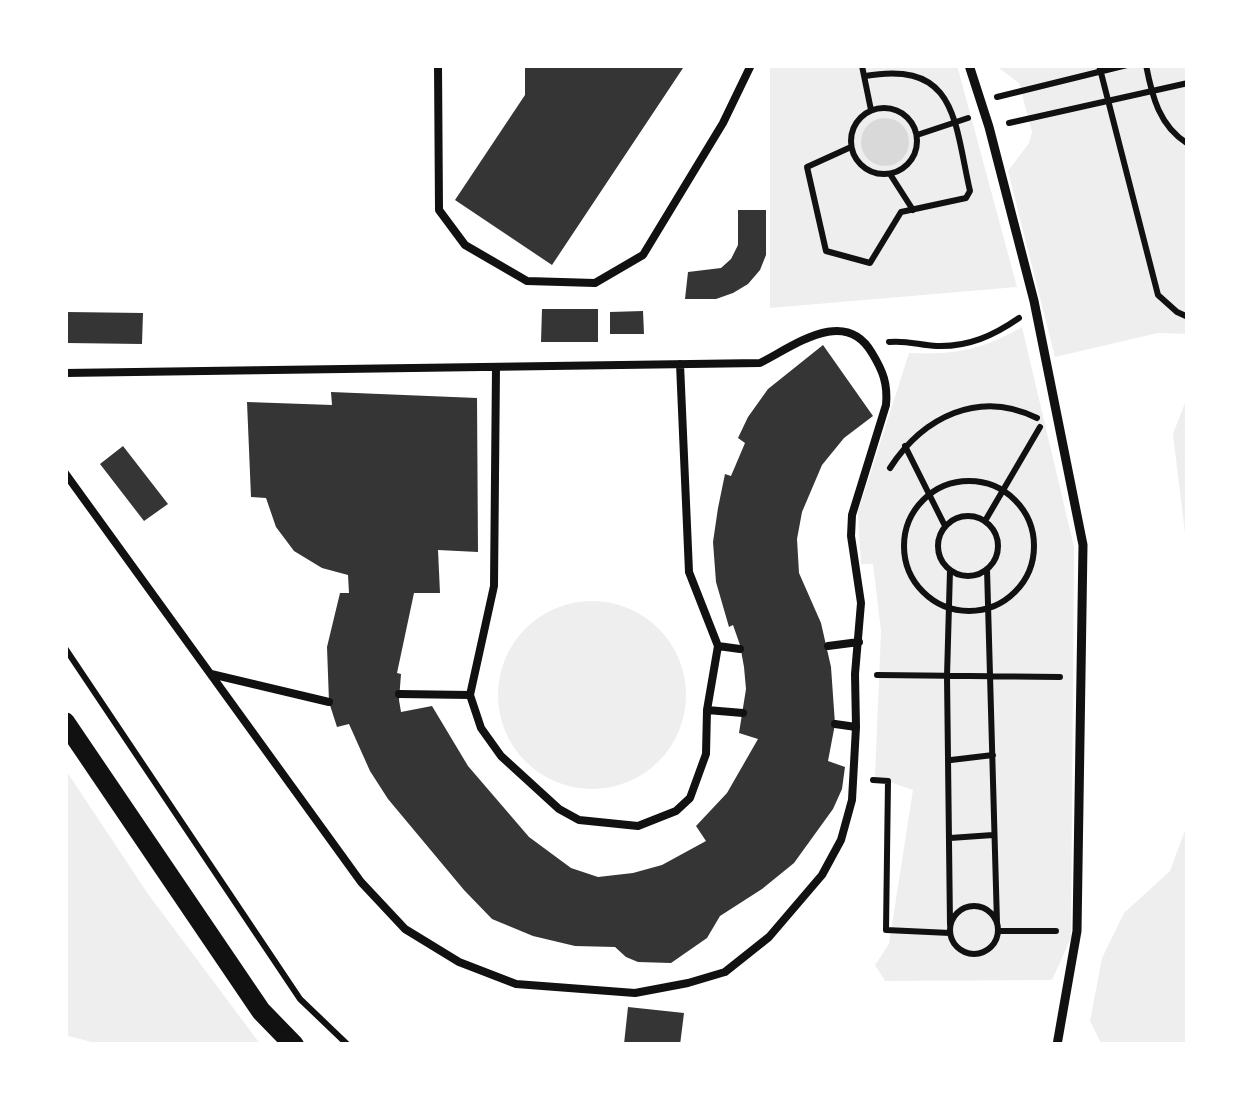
<!DOCTYPE html>
<style>
body{margin:0}
#map{position:relative;width:1253px;height:1110px;overflow:hidden;background:#fff;font-family:Arial,sans-serif}
canvas{display:block}
.frame{position:absolute;inset:0;border:68px solid #fff;pointer-events:none}
</style>
<div id="map">
<canvas width="1253" height="1110"></canvas>
<div class="frame"></div>
</div>
<script>
const ctx = document.querySelector('canvas').getContext('2d');
ctx.lineJoin = 'round';
function fillPath(path, color) { ctx.fillStyle = color; ctx.fill(path, 'evenodd'); }
function stroke(path, color, width, dash) { ctx.strokeStyle = color; ctx.lineWidth = width; ctx.lineCap = dash ? 'butt' : 'round'; ctx.setLineDash(dash || []); ctx.stroke(path); }
const green = new Path2D(`
 M770,65h187l60,222 -247,21z
 M995,65h193v269l-30,-1 -103,24 -47,-186 21,-28 3,-11 -13,-49z
 M1022,327l52,220 -3,391 -19,42 -167,1 -10,-16 14,-21 24,-154 -38,-13 6,-146 -8,-67h-12l-3,-52 51,-159c46,2 73,-3 113,-26z
 M1188,395v163l-15,-124z
 M498 695a94 94 0 1 1 188 0a94 94 0 1 1-188 0Z
 M65,769l83,125 113,151h-158l-38,-10z
 M1188,822v223h-86l-12,-24 12,-63 22,-45 46,-42z`);
const water = new Path2D(`
 M861 142a24 24 0 1 1 48 0a24 24 0 1 1-48 0Z`);
const building = new Path2D(`
 M525,65h160l-133,200 -97,-65 70,-105z
 M738,210h28v45l-6,15 -12,14 -15,9 -17,6h-31l3,-27 33,-4 10,-9 7,-14z
 M542,309h56v33h-57z
 M643,311l1,23h-34v-22z
 M67,312l76,1 -1,31 -75,-1z
 M823,345l50,71 -29,22 -22,27 -20,47 -5,27 2,34 22,50 10,44 4,57 -7,37 17,6 -3,22 -9,20 -39,54 -32,26 -42,27 -13,22 -36,25 -33,-1 -12,-5 -11,-10 -40,-1 -42,-10 -41,-17 -28,-29 -76,-91 -18,-28 -21,-47 -12,3 -8,-25 -2,-55 13,-54h9l-1,-18 -26,-7 -28,-17 -18,-24 -10,-29 -15,-1 -4,-95 85,3 -1,-13 146,6 1,154 -40,-2 2,43h-26l-17,80 4,1 -2,26 2,12 31,-6 36,60 61,71 42,31 27,9 35,-4 29,-8 44,-24 -10,-15 31,-33 31,-54 -19,-6 7,-44 -2,-22 -4,-22 -7,-20 -4,2 -13,-45 -3,-40 5,-34 7,-34 6,2 14,-33 -7,-5 10,-21 20,-28z
 M123,446l45,58 -24,17 -44,-57z
 M628,1007l56,6 -4,32 -56,-1z`);
const path = new Path2D(`
 M1099,65l59,230 19,17 11,5
 M1146,65c6,31 13,61 42,79
 M862,66l9,44
 M997,97l130,-32
 M851 141a33 33 0 1 1 66 0a33 33 0 1 1-66 0Z
 M1009,123l179,-40
 M917,135l51,-17
 M851,147l-44,20 19,84 44,12 31,-51 65,-14 4,-7c-16,-70 -13,-131 -105,-115
 M890,174l23,36
 M889,342c17,-2 30,3 48,4 31,1 56,-10 82,-28
 M905,446l40,80
 M890,468c33,-51 89,-79 147,-50
 M904 546a65 65 0 1 1 130 0a65 65 0 1 1-130 0Z
 M938 546a30 30 0 1 1 60 0a30 30 0 1 1-60 0Z
 M985,521l55,-94
 M987,569l10,354
 M950,570l-3,106 3,249
 M65,648l235,351 48,46
 M877,675l183,2
 M951,760l42,-5
 M873,780l15,1 -2,149 64,3
 M950,838l43,-3
 M950 930a24 24 0 1 1 48 0a24 24 0 1 1-48 0Z
 M998,931h58
 M65,1044l2,1`);
const service = new Path2D(`
 M438,65l1,145 26,35 62,36 68,2 48,-28 80,-132 28,-58
 M65,373l695,-10c34,-17 85,-57 112,-10 11,18 16,31 14,52l-34,110 -1,21 10,67 -6,71 1,53 -4,73 -11,40 -19,35 -53,62 -44,35 -37,11 -53,10 -119,-9 -57,-22 -54,-33 -44,-47 -296,-409
 M718,646l22,3
 M828,646l31,-4
 M211,674l118,28
 M399,694l71,1 11,33 20,28 58,53 20,11 59,6 38,-15 14,-13 16,-44 1,-44 11,-64 -29,-74 -9,-208
 M470,695l24,-109 2,-219
 M707,710l36,3
 M835,724l21,3`);
const pedestrian = new Path2D(`
 M969,65l20,62 45,174 49,244 -6,386 -20,114`);
const secondary = new Path2D(`
 M65,722l196,289 33,34`);
fillPath(green, '#eee');
fillPath(water, '#d9d9d9');
fillPath(building, '#353535');
stroke(path, '#111', 6);
stroke(service, '#111', 8);
stroke(pedestrian, '#111', 9);
stroke(secondary, '#111', 20);
</script>
